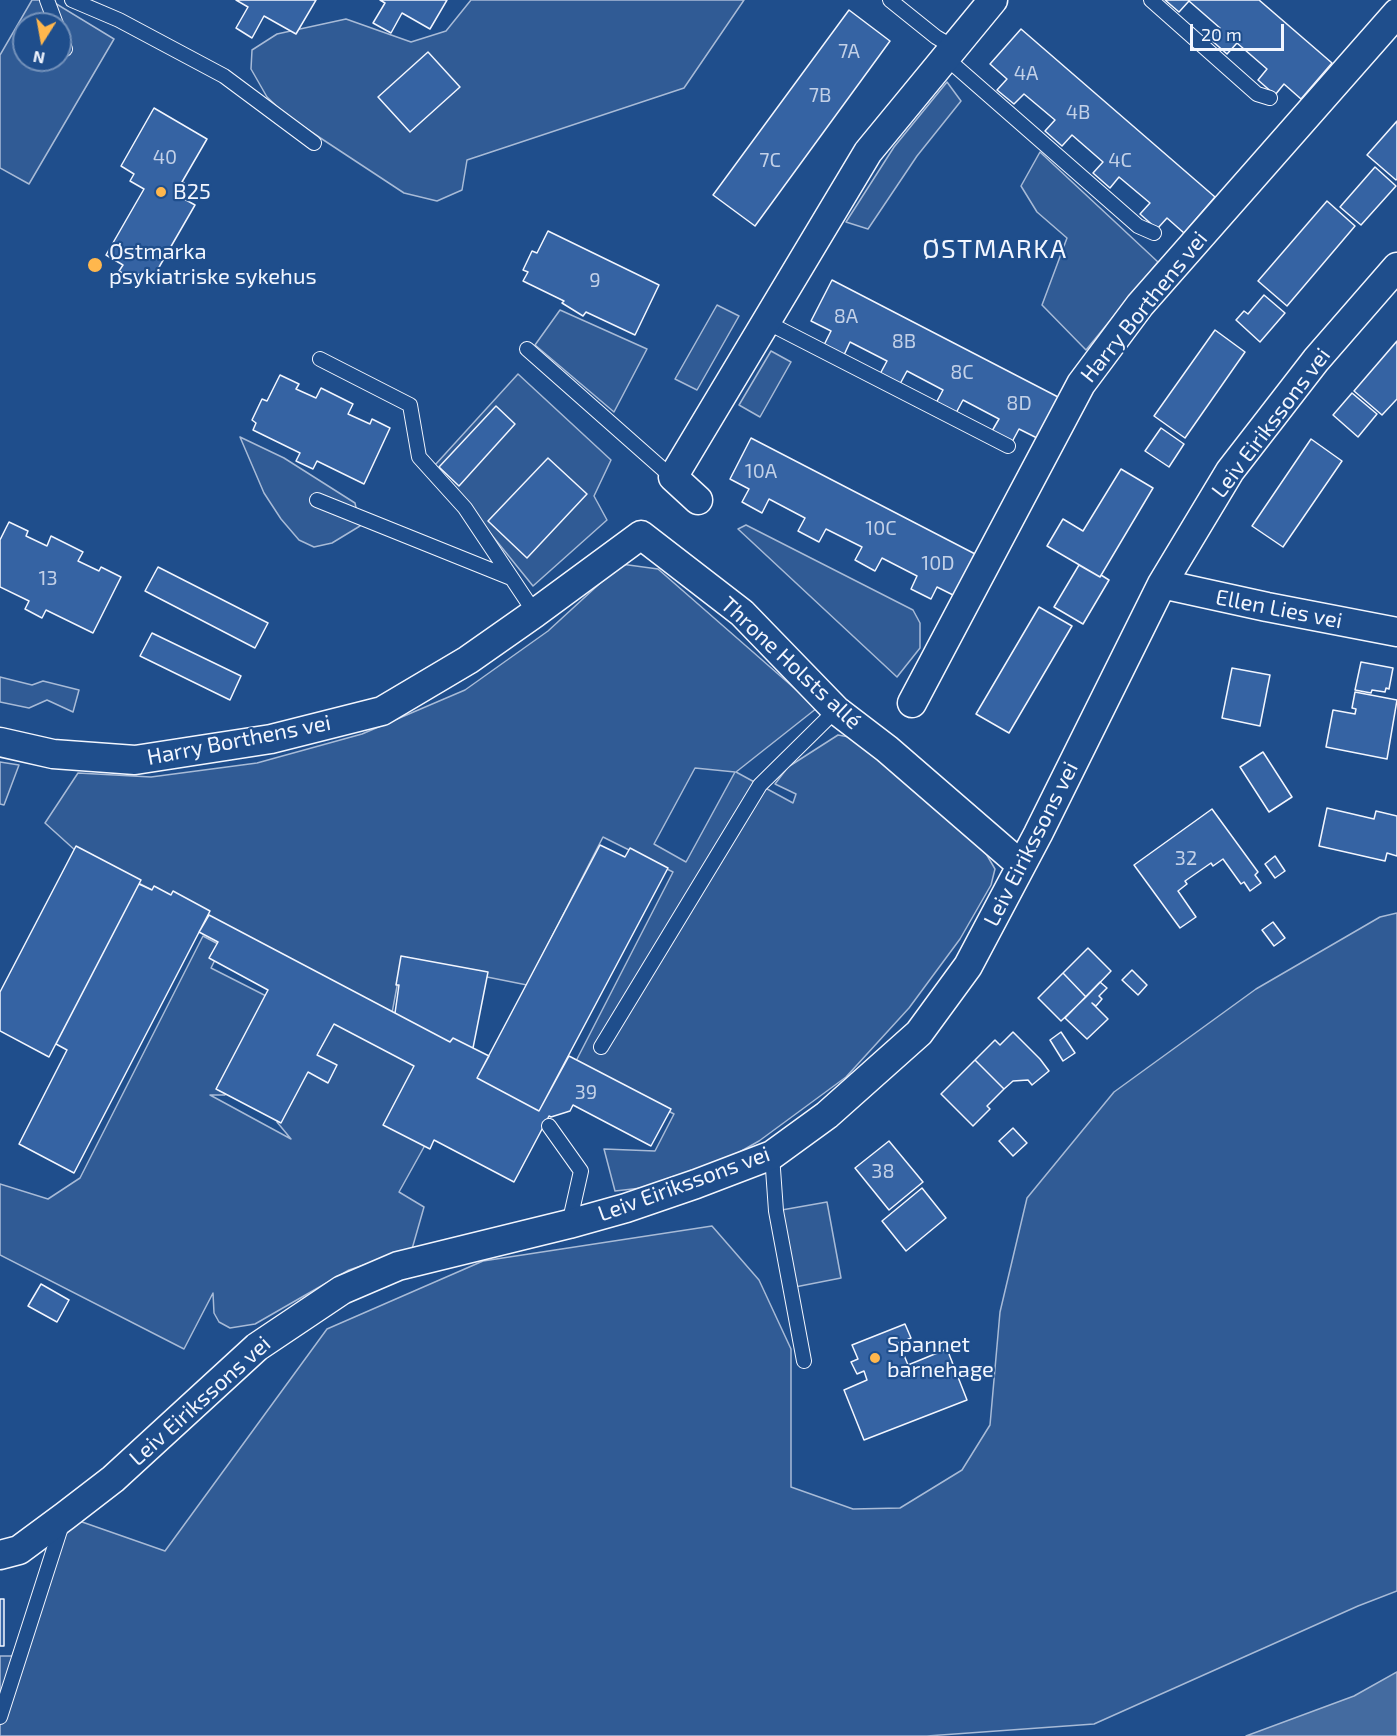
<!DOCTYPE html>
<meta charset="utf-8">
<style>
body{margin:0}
#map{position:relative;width:1397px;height:1736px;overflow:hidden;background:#1f4e8c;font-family:"Exo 2",sans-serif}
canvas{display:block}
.north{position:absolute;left:12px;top:12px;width:60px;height:60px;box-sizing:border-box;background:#1f4e8c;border:2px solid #7391ba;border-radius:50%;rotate:191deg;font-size:16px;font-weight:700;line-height:24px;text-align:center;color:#f2f6ff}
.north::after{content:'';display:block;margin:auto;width:21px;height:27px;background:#ffb74d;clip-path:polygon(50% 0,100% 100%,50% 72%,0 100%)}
.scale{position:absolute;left:1190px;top:24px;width:94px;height:27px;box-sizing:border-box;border:3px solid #f2f6ff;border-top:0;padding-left:8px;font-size:18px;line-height:21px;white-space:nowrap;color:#f2f6ff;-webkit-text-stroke:4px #1f4e8c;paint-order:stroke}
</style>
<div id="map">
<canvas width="1397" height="1736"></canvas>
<div class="north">N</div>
<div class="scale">20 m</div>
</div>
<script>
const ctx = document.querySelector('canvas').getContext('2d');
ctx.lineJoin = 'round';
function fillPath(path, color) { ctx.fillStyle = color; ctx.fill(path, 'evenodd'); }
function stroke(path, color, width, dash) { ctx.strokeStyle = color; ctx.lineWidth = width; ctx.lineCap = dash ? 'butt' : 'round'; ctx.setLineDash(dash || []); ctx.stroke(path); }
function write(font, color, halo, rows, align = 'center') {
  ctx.font = font + ' "Exo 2",sans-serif'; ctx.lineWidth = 4.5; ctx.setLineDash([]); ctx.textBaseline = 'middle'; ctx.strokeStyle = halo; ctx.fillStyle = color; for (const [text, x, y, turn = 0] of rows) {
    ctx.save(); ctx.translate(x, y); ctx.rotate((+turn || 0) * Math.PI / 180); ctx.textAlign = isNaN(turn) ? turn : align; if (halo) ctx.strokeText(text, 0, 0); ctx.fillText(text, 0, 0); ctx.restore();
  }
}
const built = new Path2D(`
 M32,0h18l64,39 -85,145 -29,-16v-113zM24,24h36v36h-36z
 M471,0h273l-60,88 -217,72 -5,30 -25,11 -33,-8 -117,-77 -20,-19 -16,-28 1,-19 25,-16 69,-15 65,23 35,-11z
 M947,82l14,19 -44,55 -49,73 -22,-7 48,-75z
 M1040,152l118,110 -72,88 -44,-45 25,-67 -30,-26 -16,-26z
 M717,305l22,11 -42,74 -22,-11z
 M560,310l87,39 -33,63 -79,-67z
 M771,351l20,11 -31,55 -21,-12z
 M518,374l93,86 -17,36 13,24 -74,66 -98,-121z
 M240,437l44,21 71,45 5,23 -28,17 -18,4 -15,-7 -18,-21 -17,-26z
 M746,525l167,85 7,13v25l-23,29 -159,-148z
 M621,564l37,5 159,139 -81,64 57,31 3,-9 -21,-10 13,-17 50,-32 22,4 121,106 14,24 -4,16 -31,54 -51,69 -63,69 -87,64 -74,42 -70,8 -11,-42 51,2 19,-37 -99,-51 98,-191 -70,-35 -76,148 -125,-25 -10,53 -316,-162 -31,-28 33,-50 73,4 106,-14 105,-29 103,-44 83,-59zM695,768l40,4 -49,90 -32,-18z
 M0,677l32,8 11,-4 36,9 -6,22 -26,-12 -18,8 -29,-6z
 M0,762l19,3 -15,40 -4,-1z
 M1397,913v678l-39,15 -264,118 -167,12h-927v-80h12l53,-140 100,35 162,-222 156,-68 229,-35 47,54 32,69v138l62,22 47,-1 62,-38 28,-45 10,-113 27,-114 87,-106 142,-103 124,-72z
 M203,936l19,10 -11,22 63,32 -49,95h-15l81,44 -14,-17 53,-102 94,48 5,70 -30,54 25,15 -12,42 -63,21 -94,54 -25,4 -11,-6 -5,-9 -1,-20 -29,56 -184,-94v-71l48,15 32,-21z
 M827,1202l14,76 -51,10 -14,-77z`);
const water = new Path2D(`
 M1397,1672v64h-151l108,-40z`);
const building = new Path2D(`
 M236,0h80l-20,34 -32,-18 -12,22 -16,-10 12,-21z
 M380,0h67l-17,29 -28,-16 -11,20 -18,-10 12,-20z
 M1165,0h94l73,63 -31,36 -17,-15 -9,11 -17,-15 9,-11 -30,-26 -10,11 -17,-15 10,-11 -31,-27 -10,11z
 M849,10l41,31 -135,185 -42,-31z
 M1021,29l194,168 -31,36 -17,-15 -10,11 -17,-15 10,-11 -31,-26 -9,11 -17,-15 10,-11 -31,-27 -10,11 -17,-15 10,-11 -31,-26 -10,10 -17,-14 10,-11 -17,-15z
 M428,52l32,35 -50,45 -32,-35z
 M154,108l53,31 -25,43 2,1 -7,12 18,10 -44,76 -12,-7 -4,7 -16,-10 4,-6 -17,-10 38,-66 -14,-8 4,-7 -13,-8z
 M1397,121v58l-1,1 -29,-25z
 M1375,167l21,19 -35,39 -21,-18z
 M1327,201l28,25 -68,80 -29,-25z
 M548,231l111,54 -24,50 -49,-23 -3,4 -21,-13 2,-2 -41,-20 5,-9 -5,-2 9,-19 5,2z
 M832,280l228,118 -21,41 -20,-10 -7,13 -20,-11 7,-12 -36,-19 -7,13 -20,-10 7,-13 -36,-19 -7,13 -20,-10 7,-13 -37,-19 -6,13 -20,-10 7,-14 -20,-10z
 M1264,295l21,18 -25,29 -24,-22 8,-9 4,3z
 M1215,330l30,22 -60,86 -31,-22z
 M1397,341v58l-15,16 -28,-24z
 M280,375l19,9 -3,5 20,9 5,-10 32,16 -5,10 22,10 2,-5 18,9 -26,56 -47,-23 -4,8 -17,-8 4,-8 -47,-23 3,-7 -4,-3 10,-21 5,2z
 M1352,393l25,21 -19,23 -25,-22z
 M496,406l19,18 -56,62 -20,-19z
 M1161,428l23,16 -15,23 -24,-16z
 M751,438l228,118 -22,41 -20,-10 -6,12 -20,-10 6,-13 -35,-18 -7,13 -20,-11 7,-13 -36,-18 -7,13 -21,-11 7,-13 -36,-19 -7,14 -20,-11 7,-13 -19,-10z
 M1311,439l31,22 -59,86 -31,-21z
 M548,458l39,36 -60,64 -39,-37z
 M1121,469l32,19 -53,89 -53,-31 16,-27 20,12z
 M9,522l19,9 -2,5 21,10 4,-10 32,16 -5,9 21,10 2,-4 20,10 -28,56 -47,-23 -4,8 -17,-9 4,-8 -29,-14v-47z
 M1079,565l21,12 1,-2 8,5 -26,44 -29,-17z
 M158,567l110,56 -13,25 -110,-57z
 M1039,607l33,19 -63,107 -33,-19z
 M152,633l89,43 -11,24 -90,-44z
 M1361,662l32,6 -4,21 -3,-1 -1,4 -13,-2 -1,3 -16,-3z
 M1232,668l38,7 -10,51 -38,-8z
 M1355,692l42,8 -10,59 -61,-12 7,-37 22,4 1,-5 -4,-1z
 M1263,752l29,45 -23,15 -29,-45z
 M1327,808l47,11 2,-8 21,5v40l-10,-3 -2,8 -66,-15z
 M1212,809l46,63 -3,3 6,8 -11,8 -6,-9 -3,2 -18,-25 -10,7 -2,-3 -26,18 2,3 -9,7 18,26 -16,11 -46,-63z
 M600,845l25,12 5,-9 38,20 -129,243 -62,-33z
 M76,846l65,34 -92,177 -49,-26v-39z
 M1275,856l10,15 -10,7 -10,-14z
 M139,884l13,6 2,-4 17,9 2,-4 37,20 -136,262 -55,-29 48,-94 -11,-6z
 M209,915l241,127 3,-4 36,18 -12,22 62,33 30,-55 102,53 -20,37 -78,-41 -3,6 -19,6 -2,-1 -35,66 -80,-42 -4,9 -47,-24 31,-59 -80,-42 -17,31 20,10 -9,18 -20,-11 -27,51 -65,-34 52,-99 -59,-32 9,-16 -19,-10z
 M1273,922l12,16 -11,8 -12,-16z
 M1088,948l23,23 -25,26 -23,-24z
 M401,956l87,16 -15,76 -20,-10 -3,4 -55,-29 4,-28h-3z
 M1132,970l15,15 -9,10 -16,-15z
 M1063,973l23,24 -25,24 -23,-23z
 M1100,982l7,6 -8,8 3,3 -6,7 -4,-3 16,16 -21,20 -22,-21z
 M1013,1032l27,27 9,12 -17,14 -4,-5 -15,1 -9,8 -29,-29 20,-20 5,5z
 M1061,1032l14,21 -12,8 -13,-21z
 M975,1060l29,29 -17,17 3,3 -17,17 -32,-32z
 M1013,1128l14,15 -14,13 -14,-15z
 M889,1141l34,41 -34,28 -34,-42z
 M922,1188l24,30 -40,33 -24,-30z
 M41,1284l28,16 -12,22 -29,-16z
 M905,1324l6,14 -12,5 9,22 39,-16 20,51 -103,40 -20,-50 23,-10 -3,-9 -7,3 -6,-12 7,-3 -6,-14z
 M0,1599h4v47h-4z`);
const service = new Path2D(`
 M47,0l9,24
 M72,0l47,20 105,56 90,67
 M890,0l46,37 17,10
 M1151,0l106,94 13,4
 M60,36l5,13
 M945,57l193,169 16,7
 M778,328l230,118
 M527,349l147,130
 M320,359l90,46 9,52 46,51 70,105
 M317,500l194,78
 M601,1047l159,-262 76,-75
 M549,1126l32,45 -12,53
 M772,1155l4,56 28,150
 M0,1717l63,-196`);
const minor = new Path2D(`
 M698,500l-25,-23 195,-325 125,-152
 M1162,584l105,23 130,25
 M912,703l169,-319 59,-79 257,-292
 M0,742l53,12 82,6 136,-21 111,-28 86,-51 67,-47 106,-78 101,78 94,97 51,39 134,116
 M0,1555l19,-5 46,-34 48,-37 144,-132 85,-57 56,-24 171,-42 57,-16 70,-24 76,-29 55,-40 92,-82 49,-67 70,-132 124,-250 68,-113 86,-111 81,-93`);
const markers = [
 [161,192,6,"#ffb74d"],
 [95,265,8,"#ffb74d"],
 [875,1358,6,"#ffb74d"]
];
const numberNames = [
 ["7A",849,51],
 ["4A",1026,73],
 ["7B",820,95],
 ["4B",1078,112],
 ["40",165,157],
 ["7C",770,160],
 ["4C",1120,160],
 ["9",595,280],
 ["8A",846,316],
 ["8B",904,341],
 ["8C",962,372],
 ["8D",1019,403],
 ["10A",761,471],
 ["10C",881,528],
 ["10D",938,563],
 ["13",48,578],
 ["32",1186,858],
 ["39",586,1092],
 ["38",883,1171]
];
const poiNames = [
 ["B25",173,192],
 ["Østmarka",109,252],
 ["psykiatriske sykehus",109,277],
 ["Spannet",887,1345],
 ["barnehage",887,1370]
];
const streetNames = [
 ["Harry Borthens vei",1144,307,-51],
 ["Leiv Eirikssons vei",1271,423,-53],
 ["Ellen Lies vei",1279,609,11],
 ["Throne Holsts allé",791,663,43],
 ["Harry Borthens vei",239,740,-11],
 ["Leiv Eirikssons vei",1031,844,-63],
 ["Leiv Eirikssons vei",684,1184,-20],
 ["Leiv Eirikssons vei",200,1401,-42]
];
const quarterNames = [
 ["ØSTMARKA",995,249]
];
fillPath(built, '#305b95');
stroke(built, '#a8bbd7', 1.5);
fillPath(water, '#446ba0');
stroke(water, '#a8bbd7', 1.5);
fillPath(building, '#3563a3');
stroke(building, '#f2f6ff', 1.5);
stroke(service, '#f2f6ff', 16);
stroke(minor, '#f2f6ff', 31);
stroke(service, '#1f4e8c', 14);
stroke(minor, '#1f4e8c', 28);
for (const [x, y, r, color] of markers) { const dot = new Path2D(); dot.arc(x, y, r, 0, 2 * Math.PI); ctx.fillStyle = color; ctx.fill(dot); stroke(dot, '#1f4e8c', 2); }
write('20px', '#c3d1e8', null, numberNames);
write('22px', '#f2f6ff', '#1f4e8c', poiNames, 'left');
write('22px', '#f2f6ff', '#1f4e8c', streetNames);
ctx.letterSpacing = '1.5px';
write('26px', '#f2f6ff', '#1f4e8c', quarterNames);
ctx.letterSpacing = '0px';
</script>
